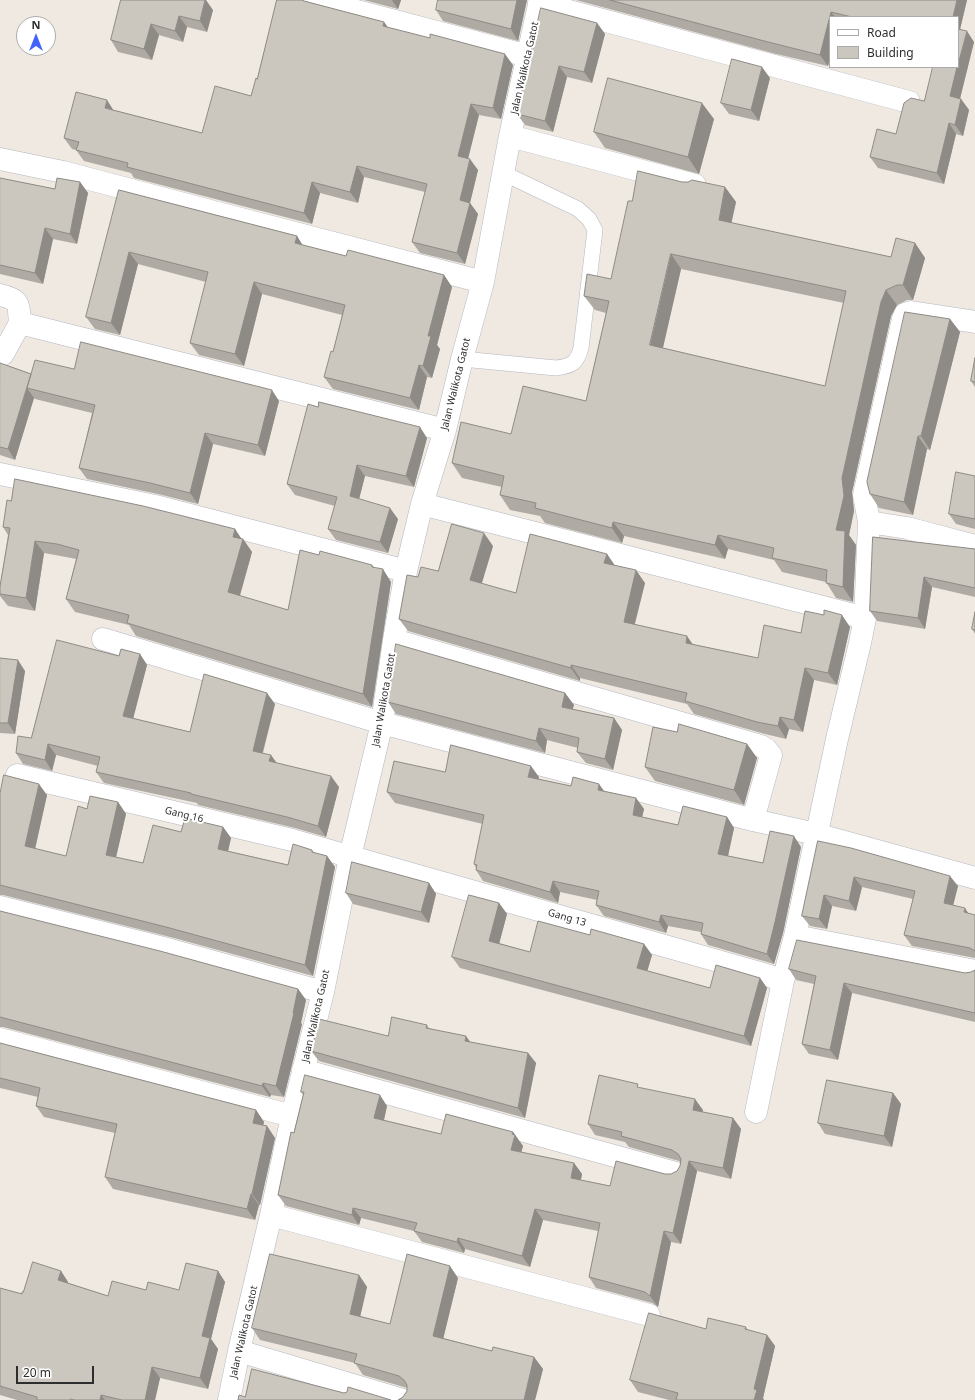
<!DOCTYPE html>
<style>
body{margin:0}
#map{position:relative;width:975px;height:1400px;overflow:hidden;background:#efe9e1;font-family:"Noto Sans",sans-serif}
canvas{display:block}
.legend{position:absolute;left:829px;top:16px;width:130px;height:52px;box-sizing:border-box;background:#fff;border:1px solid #ababab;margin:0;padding:5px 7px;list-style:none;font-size:12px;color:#2e2e2e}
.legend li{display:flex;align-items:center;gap:8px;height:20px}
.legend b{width:20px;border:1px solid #ababab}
.north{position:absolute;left:16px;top:16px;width:40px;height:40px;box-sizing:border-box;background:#fff;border:1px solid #ababab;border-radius:50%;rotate:0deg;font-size:11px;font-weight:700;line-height:16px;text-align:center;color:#2e2e2e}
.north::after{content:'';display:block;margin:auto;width:14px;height:18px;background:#4264fb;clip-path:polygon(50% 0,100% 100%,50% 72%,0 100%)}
.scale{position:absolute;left:16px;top:1366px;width:78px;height:18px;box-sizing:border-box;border:2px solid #2e2e2e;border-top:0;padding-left:5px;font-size:12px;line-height:14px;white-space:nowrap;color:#2e2e2e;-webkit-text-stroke:3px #fff;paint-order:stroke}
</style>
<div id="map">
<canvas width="975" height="1400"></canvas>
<ul class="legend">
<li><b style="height:5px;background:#fff"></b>Road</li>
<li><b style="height:11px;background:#cbc7bf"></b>Building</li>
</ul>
<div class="north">N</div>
<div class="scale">20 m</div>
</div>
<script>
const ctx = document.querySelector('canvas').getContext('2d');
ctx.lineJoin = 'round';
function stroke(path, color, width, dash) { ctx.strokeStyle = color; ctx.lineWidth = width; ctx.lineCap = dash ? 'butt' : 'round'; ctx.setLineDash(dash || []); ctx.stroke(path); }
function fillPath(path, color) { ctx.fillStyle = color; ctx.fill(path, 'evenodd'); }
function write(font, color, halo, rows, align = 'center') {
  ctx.font = font + ' "Noto Sans",sans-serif'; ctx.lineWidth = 4; ctx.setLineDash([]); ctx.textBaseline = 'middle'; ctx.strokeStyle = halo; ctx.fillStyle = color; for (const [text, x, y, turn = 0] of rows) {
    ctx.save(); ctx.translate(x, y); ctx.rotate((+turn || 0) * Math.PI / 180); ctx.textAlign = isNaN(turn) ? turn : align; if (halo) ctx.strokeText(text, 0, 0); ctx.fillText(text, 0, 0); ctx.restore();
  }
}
const service = new Path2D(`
 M462,359l94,9c16,-2 21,-5 25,-20l14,-118 -6,-11 -11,-10 -75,-36`);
const minor = new Path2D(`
 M315,0l213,56
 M539,3l370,99
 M510,136l185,49
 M0,159l63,13 151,40 269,70
 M0,295c21,5 18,9 20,28l425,107
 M0,356l3,-2 17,-31
 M0,474l155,32 251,65
 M422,504l443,114
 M869,522l38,6 68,18
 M103,639l279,84 371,97 63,14 159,44
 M394,640l367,106 5,3 5,6 -18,65
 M17,775l275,65 475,135 16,6
 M0,907l171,43 152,42
 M795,936l180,35
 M0,1039l292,77
 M303,1070l373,103
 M756,1112l27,-131 12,-45 42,-197 23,-96 5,-25 4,-96 -5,-27 39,-176 2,-5 6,-2 64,10
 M271,1215l378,100
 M239,1351l164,49
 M229,1400l10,-49 32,-136 21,-99 31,-124 27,-135 32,-134 12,-83 12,-69 16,-67 23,-74 17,-71 21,-77 27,-146 30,-136`);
const wall = new Path2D(`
 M121,0l92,10 -6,22 -20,-5 -4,15 -24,-7 -7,25 -34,-8 -7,-12z
 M277,0h26l1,1 80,21 4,6 125,37 -12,54 -22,-4 -11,43 10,12 -8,33 8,11 -13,50 -45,-11 -8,-11 13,-50 -61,-15 -6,26 -38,-10 -8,31 -178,-46 -3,-5 -47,-12 -8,-11 -4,-1 -8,-11 50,-28 88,23 49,-37 6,-17z
 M364,0h37l-3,9z
 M527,0l-9,41 -75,-20 -7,-11z
 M576,0h391l-7,29 14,13 -14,56 1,1 8,11 -6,26 -7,-2 -12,50 -66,-16 -8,-11 26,-23 28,-33 34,-84h-128v41l-2,8 -52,-12z
 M597,23l8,11 -13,49 -25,-6 -14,55 -28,-7 -8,-11z
 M770,78l-11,43 -30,-7 -8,-11z
 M714,119l-15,55 -94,-26 -11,-16z
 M0,178l55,11 25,-7 8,11 -11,51 -24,-5 -10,45 -43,-10z
 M682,182l43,5 11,15 -5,21 160,34 24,-14 10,15 -12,42h-6l-10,5 -6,11 -39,176 2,19 -5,24 7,10 -3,57 -17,-4 -10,-16 -44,-10 -8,-12 -46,-11 -3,10 -101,-23 -2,7 -77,-20 -5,-7 -30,-6 -10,-15 2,-8 -40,-9 -10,-15 59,-29 75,-33 20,-88 -11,-3 -11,-14 27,-17 21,-78zM681,269l163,34 -19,83 -162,-38z
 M119,190l178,46 5,9 44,11 98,19 8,12 -15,58 3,4 -8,29 -5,-1 -8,33 -86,-21 -9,-12 9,-25 9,-37 -80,-21 -18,72 -45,-11 -9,-12 16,-61 -68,-18 -18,71 -25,-6 -9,-12z
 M950,319l10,13 -30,118 -3,-1 -14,66 -34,-7 -9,-14z
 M975,358v29l-4,-6z
 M0,363l31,11 43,-5 205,32 -14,55 -52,-12 -15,60 -40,-10 -71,-15 -8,-11 13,-55 -57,-14 -1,-1 -19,62 -15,-5z
 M427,438l-13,49 -49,-11 -6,23 39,20 -10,34 -52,-13 -8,-11 7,-23 -40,-11 -8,-11z
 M975,476v53l-19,-5 -7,-10z
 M3,527l232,2 6,10h2l9,13 -12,44 48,14 31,-55 53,10 2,2 17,15 -19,125 -236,-71 -7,-11 -54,-13 -9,-13 10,-40 -10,-2 -22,-4 -9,58 -27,-5 -8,-10v-10l8,-51z
 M873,537l102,12v48l-43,-10 -7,42 -48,-8 -7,-10z
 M493,546l-12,38 35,9 91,-39 7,11 31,18 -10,41 57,20 66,14 43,-25 49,-6 -13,58 -23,-5 -11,52 -14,-3 -3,10 -21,-5 -71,-20 -7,-10 -107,-26v3l-172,-50 -9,-12 19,-42 20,-6z
 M975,612v22l-3,-5z
 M140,654l7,11 -14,53 57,14 85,-28 -12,49 13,10 63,24 -13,50 -31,-9 -97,-23 -1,-2 -93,-20 -8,-11 2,-6 -42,-11 -4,16 -29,-7 -7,-11 103,-97z
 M0,658l25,13 -10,63 -15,-1z
 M565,693l9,12 -2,4 42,9 8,12 -9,40 -27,-7 -9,-11 1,-4 -31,-8 -2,13 -149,-39 -8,-12z
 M677,732l70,12 10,14 -13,47 -89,-24 -10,-14z
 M445,772l94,5 -1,2 33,7 33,5 32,7 8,11 -2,8 36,8 49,-8 7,11 -6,28 35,7 38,-16 -18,86 -9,31 -66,-19 -7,-11v-2l-33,-6 -2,7 -62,-17 -8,-11 1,-5 -37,-8 -2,11 -75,-22 -7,-11v-2l-2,-4 9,-40 -88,-21 -8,-11z
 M0,794l47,1 -12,54 31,7 21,-47 31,-7 8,12 -10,43 27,6 38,-31 42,-5 8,11 -3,13 60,14 24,-15 2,3 13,3 8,11 -22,109 -139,-38 -171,-43h-3z
 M818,841l140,45 -5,19 15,8 7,2v43l-63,-12 -8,-11 9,-36 -51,-12 -6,24 -24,-5 -5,23 -17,-3 -8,-10z
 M429,883l7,11 -7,29 -76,-19 -7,-11z
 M499,903l8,11 -8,29 31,9 60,-17 54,9 8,11 -5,16 63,17 50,-10 7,10 -16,58 -291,-78 -8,-11z
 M0,911l298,78 8,11 -5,23 1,1 -18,73 -13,-2 -1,2 -267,-70h-3z
 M789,969l176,4 6,-1 4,-2v52l-123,-29 -14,67 -29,-6 -7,-10 12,-60 -18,-4z
 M427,1025l2,3 41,14 58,11 8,10 -11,55 -206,-57 -8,-10 77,-15z
 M0,1043l256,67 8,12 -1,3 4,1 8,12 -15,67h-1l-4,15 -142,-31 -8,-12 10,-44 -71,-16 -8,-11 2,-9 -38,-9z
 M641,1088l62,22 -1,2 31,6 8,11 -10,50 -34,-8 -16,73 -10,-2 -13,65 -6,-4 -56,-15 -7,-11 9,-46 -55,-11 -13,47 -65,-18 -1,4 -42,-11 -8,-11 -53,-13 -2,7 -73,-19 -8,-11 25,-100 -2,-3 86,14 -3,14 57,14 72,-2 10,14 -2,6 53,11 8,11 -1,6 29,6 55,-12h6l6,-3 3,-5v-4l-1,-1 -50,-14 -4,-5 -30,-7 -7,-11z
 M893,1093l8,11 -9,43 -67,-13 -7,-11z
 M61,1271l7,11v1l40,13 38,-6h33l39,-19 7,11 -14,57 7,10 -10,40 -48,-11 -5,22h-138l-17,-5v-107l22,6 1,-2z
 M359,1275l8,12 -7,29 30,8 68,-46 -15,60 49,13 42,6 9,12 -8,31h-137l5,-3 4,-6v-3l-44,-13 -8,-12 -95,-23 -8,-12z
 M746,1327l2,3 19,5 8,11 -12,52 1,2h-95l-31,-8 -8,-12 76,-51z`);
const shadedWall = new Path2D(`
 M205,0h1l7,10 -6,22 -7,-11z
 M392,0h9l-3,9z
 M517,0h10l-9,41 -7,-12z
 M957,0h10l-9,38v-21h-5z
 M831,12l4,5h-5v41l-2,8 -8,-11z
 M179,16l8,11 -4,15 -8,-11z
 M384,22l8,11 -9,-7z
 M597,23l8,11 -13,49 -8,-11z
 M151,24l8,11 -7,25 -8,-11z
 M967,31l7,11 -16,65 -8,-11 7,-29h1v-2z
 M505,54l8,11 -12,54 -8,-11z
 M559,66l8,11 -14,55 -8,-11z
 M762,67l8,11 -11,43 -8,-11z
 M961,99l8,11 -6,26 -8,-11z
 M107,100l7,11 -9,-3z
 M702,103l12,16 -15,55 -11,-17z
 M471,104l8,11 -13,52 -8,-11z
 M949,123l7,11 -12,50 -7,-11z
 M470,159l8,11 -10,41 -8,-11z
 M357,166l7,11 -6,26 -8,-11z
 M80,182l8,11 -11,51 -7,-10z
 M312,182l8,11 -8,31 -8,-11z
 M725,187l11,15 -7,32 -10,-14z
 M470,203l8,11 -13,50 -8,-11z
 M45,228l8,11 -10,45 -8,-11z
 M297,236l8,13 -10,-6z
 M915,243l10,15 -12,42 -10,-15z
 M129,252l9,12 -18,71 -9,-12z
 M671,254l10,15 -21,91 -10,-15z
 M444,275l8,12 -15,58 3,4 -8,29 -9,-12 5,-30z
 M254,282l8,12 -18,72 -9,-12z
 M886,290l11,15 -6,11 -39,176 2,19 -5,24 7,10 -3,57 -10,-15 -7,-57 6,-52 39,-176z
 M950,319l10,13 -30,118 -9,-14z
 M419,365l8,12 -8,33 -9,-12z
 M27,388l7,10 -19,62 -7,-11z
 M272,390l7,11 -14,55 -7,-11z
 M420,427l7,11 -13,49 -8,-11z
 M205,433l8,11 -15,60 -8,-11z
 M918,436l9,13 -14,66 -9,-13z
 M357,465l8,11 -8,31 -7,-11z
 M390,508l8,11 -10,34 -8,-11z
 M613,522l11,14 -2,7 -10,-15z
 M235,529l8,12v-2l9,13 -15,53 -9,-13 5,-55z
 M484,533l9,13 -14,47 -9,-13z
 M718,535l10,14 -3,10 -10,-14z
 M35,541l9,12 -9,58 -9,-13z
 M607,554l9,13 -12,-4z
 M383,569l8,13 -19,125 -9,-13z
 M636,570l9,13 -13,51 -8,-12z
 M924,577l8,10 -7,42 -7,-11z
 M842,615l8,12 -13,58 -9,-12z
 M687,636l9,13 -10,-6z
 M140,654l7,11 -16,62 -8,-11z
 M18,660l7,11 -10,63 -7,-11z
 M571,665l9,13v3l-9,-13z
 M805,668l9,12 -11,52 -9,-12z
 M267,693l8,11 -15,58 -7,-11z
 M565,693l9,12 -4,13 -8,-11z
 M780,717l9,12 -3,10 -8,-13z
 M614,718l8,12 -9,40 -8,-11z
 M539,728l8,12 -2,13 -9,-12z
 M48,744l8,11 -4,16 -7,-11z
 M747,744l10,14 -13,47 -10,-15z
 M271,755l8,11 -10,-5z
 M531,766l8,11 -3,11 -8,-11z
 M331,776l8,11 -13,50 -8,-11z
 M39,784l8,11 -14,63 -8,-12z
 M599,784l8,11 -9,-5z
 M636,798l8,11 -4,17 -7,-11z
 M118,802l8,12 -12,52 -8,-11z
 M727,817l7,11 -8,37 -8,-11z
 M223,827l8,11 -5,22 -8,-11z
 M794,836l7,11 -18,86 -9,31 -7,-10z
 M327,856l8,11 -22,109 -8,-11z
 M950,876l8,10 -7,28 -7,-11z
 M854,877l8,10 -6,24 -7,-10z
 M553,881l7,11 -2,11 -8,-11z
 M429,883l7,11 -7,29 -8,-11z
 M824,895l8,11 -5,23 -8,-10z
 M499,903l8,11 -10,38 -8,-11z
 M965,908l7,11 -8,-7z
 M661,915l7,11 -2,7 -7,-11z
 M644,944l8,11 -7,24 -8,-11z
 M760,978l7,10 -16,58 -7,-10z
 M844,983l8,10 -14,67 -8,-10z
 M298,989l8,11 -5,23 1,1 -18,73 -8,-11z
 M466,1036l8,11 -9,-6z
 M528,1053l8,10 -11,55 -7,-10z
 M263,1083l8,12 -1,2 -8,-11z
 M893,1093l8,11 -9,43 -8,-11z
 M380,1095l7,11 -5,23 -8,-11z
 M695,1099l8,11 -3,11 -7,-11z
 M256,1110l8,12 -3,12 -8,-11z
 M733,1118l8,11 -10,50 -8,-11z
 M267,1126l8,12 -15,67 -8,-11z
 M513,1132l10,14 -4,15 -8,-11z
 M689,1161l8,10 -16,73 -8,-11z
 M574,1163l8,11 -3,14 -8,-10z
 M251,1194l8,11 -4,15 -8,-11z
 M353,1208l8,10 -2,7 -7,-10z
 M535,1209l8,11 -13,47 -8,-11z
 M664,1231l7,11 -13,65 -8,-11z
 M458,1238l7,11 -1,4 -7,-11z
 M450,1266l8,12 -17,70 -8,-12z
 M61,1271l7,11 -3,9 -7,-11z
 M218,1271l7,11 -14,57 7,10 -10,40 -8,-11 2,-42z
 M359,1275l8,12 -9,39 -8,-12z
 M767,1335l8,11 -12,52 1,2h-10v-11z
 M534,1357l9,12 -8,31h-11z
 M152,1367l8,11 -5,22h-10z
 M101,1395l4,5h-5z`);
const building = new Path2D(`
 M121,0h84l-5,21 -21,-5 -4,15 -24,-7 -7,25 -33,-9z
 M277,0h25l2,1 80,21 -1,4 47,12v-4l75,20 -12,54 -22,-4 -13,52 12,3 -10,41 10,3 -13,50 -45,-11 15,-58 -70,-18 -7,26 -38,-10 -8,31 -177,-46 1,-4 -52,-13 3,-8 -15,-4 12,-46 31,8 -2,8 97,25 13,-47 36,10 5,-18 1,1z
 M438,0h79l-6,29 -75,-19z
 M610,0h347l-4,17h-101l-21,-5 -11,43 -52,-13z
 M541,8l56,15 -13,49 -25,-6 -14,55 -28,-7z
 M958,29l9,2 -9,34z
 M732,59l30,8 -11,43 -30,-7z
 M933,67h24l-7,29 11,3 -6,26 -6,-2 -12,50 -67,-16 7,-28 19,5 8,-31 7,-5 13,3z
 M608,78l94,25 -14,54 -94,-25z
 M638,171l44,11h6l4,-2 33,7 -6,33 172,37 5,-19 19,5 -12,42h-6l-11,5 -5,12 -39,176 2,18 -8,34 9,1 -2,56 -17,-4 1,-13 -55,-12 2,-10 -56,-13 -3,10 -102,-23 -1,6 -77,-20 1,-5 -36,-8 4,-19 -52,-13 9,-41 50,12 12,-48 63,15 23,-100 -25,-5 3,-22 24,5 17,-78h4zM671,254l175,37 -21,95 -175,-41z
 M0,178l55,11 2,-11 23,4 -10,52 -25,-6 -10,45 -35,-8z
 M119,190l178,46 -2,7 51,13 2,-6 96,25 -16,61h3l-8,30 -4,-1 -9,33 -86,-21 7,-26 2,1 12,-47 -91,-23 -19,72 -45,-11 18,-71 -79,-20 -18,71 -25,-6z
 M905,312l45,7 -29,117h-3l-14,66 -34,-8 -3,-12z
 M81,342l191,48 -14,55 -53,-12 -15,60 -40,-10 -71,-15 16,-63 -68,-17 8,-28 39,9z
 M975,358v24l-4,-1z
 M0,363l31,11 -23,75 -8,-2z
 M319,402l101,25 -14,49 -49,-11 -7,31 40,12 -10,34 -52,-13 9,-32 -50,-13 21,-80 10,3z
 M956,472l19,4v43l-26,-5z
 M15,479l128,27 92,23 -2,8 10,2 -15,53 60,18 12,-60 19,5 1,-4 52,14v2l11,2 -20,125 -236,-71 2,-8 -63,-16 13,-49 -22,-6 -22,-3 -9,57 -26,-4v-8l10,-58 -7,-1 4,-27 4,1z
 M452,524l32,9 -14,47 46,13 14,-59 77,20 -3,9 32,7 -12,52 63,14 -1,7 72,15 6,-33 37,8 4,-22 19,4v-5l18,5 -14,58 -23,-5 -11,52 -14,-3 -2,9 -21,-4 -72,-21 2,-8 -116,-28v3l-172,-49 8,-44 11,2 3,-10 17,4z
 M873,537l102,12v39l-51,-11 -6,41 -48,-7z
 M975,612v18l-3,-1z
 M57,640l62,16 2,-7 19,5 -17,62 67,16 14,-58 63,19 -14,58 18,4 -2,6 62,15 -13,50 -31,-9 -96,-23v-1l-95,-21 4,-15 -52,-13 -3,16 -29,-7 2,-17 13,2z
 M396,644l169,49 -3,14 52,11 -9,41 -28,-7 2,-14 -40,-10 -3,13 -148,-39z
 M0,658l18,2 -10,63h-8z
 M679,724l68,20 -13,46 -89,-23 8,-40 24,5z
 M451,745l80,21 -3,11 43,9 2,-9 26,7 -1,6 38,8 -3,17 45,10 5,-19 44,11 -9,37 45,9 7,-32 24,5 -19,86 -8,32 -66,-20 2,-11 -42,-8 -2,7 -63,-17 3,-14 -46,-10 -3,11 -74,-22 1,-5 -3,-1 10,-49 -97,-23 7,-31 51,11z
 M4,775l35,9 -14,62 41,10 12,-50 9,3 3,-13 28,6 -12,53 37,8 10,-38 28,7 4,-14 38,9 -5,22 70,16 5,-21 19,6v2l15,4 -22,109 -139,-38 -166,-42v-91z
 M818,841l33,7 99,28 -6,27 21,5 -1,4 11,3v36l-5,-3 -66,-13 11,-44 -61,-14 -5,24 -25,-6 -5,24 -17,-3z
 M352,862l77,21 -8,29 -75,-19z
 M469,895l30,8 -10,38 41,11 8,-31 52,14 1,-6 53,15 -7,24 73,20 6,-23 44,13 -16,58 -292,-79z
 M0,911l160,40 138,38 -5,24h1l-18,73 -13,-3 -1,3 -262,-69z
 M797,940l168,33 6,-1 4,-2v43l-131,-30 -14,67 -28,-6 14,-68 -27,-7z
 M392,1017l35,8 -1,3 40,8 -1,5 63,12 -10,55 -207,-57 8,-32 69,17z
 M0,1043l256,67 -3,13 14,3 -15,68h-1l-4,15 -142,-32 12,-53 -81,-18 4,-18 -40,-10z
 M305,1075l75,20 -6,23 67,16 5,-20 67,18 -1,2 3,1 -4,15 63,13 -3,15 39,8 6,-25 49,13h6l6,-3 3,-5 1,-7 -3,-5 -6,-4 -51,-14 1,-4 -34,-8 11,-49 39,9 -1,3 58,12 -2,11 40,8 -10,50 -34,-7 -16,72 -9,-2 -14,65 -5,-4 -56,-15 11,-54 -65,-14 -13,47 -64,-18 -1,4 -43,-11 3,-8 -64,-15 -1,7 -74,-20 13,-63 3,1 10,-41h-3z
 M827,1080l66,13 -9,43 -66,-13z
 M270,1254l89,21 -9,39 40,10 17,-70 43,12 -17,70 59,15 1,-4 41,10 -10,43h-126l5,-3 4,-6v-6l-3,-5 -5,-4 -45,-13 3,-9 -105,-26z
 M33,1262l28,9 -3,9 50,16 4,-15 34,9 2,-8 31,8 7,-27 32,8 -16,65 8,2 -10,40 -48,-11 -7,33h-23l-21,-5 -1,5h-25l-5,-1v1h-33v-3l-37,-11v-98l22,6v-2h1z
 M649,1313l57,16 2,-11 38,9 -1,2 22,6 -13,54 3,1 -3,10h-78l2,-7 -48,-13z
 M252,1369l92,24 3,-1 1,-5 43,13h-153l1,-5 6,2z`);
const streetNames = [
 ["Jalan Walikota Gatot",525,68,-77],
 ["Jalan Walikota Gatot",456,384,-76],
 ["Jalan Walikota Gatot",384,700,-80],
 ["Gang 16",184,815,13],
 ["Gang 13",567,918,16],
 ["Jalan Walikota Gatot",316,1016,-77],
 ["Jalan Walikota Gatot",244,1332,-77]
];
stroke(service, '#b4b7c1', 16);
stroke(minor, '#b4b7c1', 23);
stroke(service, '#fff', 15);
stroke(minor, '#fff', 22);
fillPath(wall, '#afaba4');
fillPath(shadedWall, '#8e8b86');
fillPath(building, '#cbc7bf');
stroke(building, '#8e8b86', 1);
write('10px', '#2e2e2e', '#fff', streetNames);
</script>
